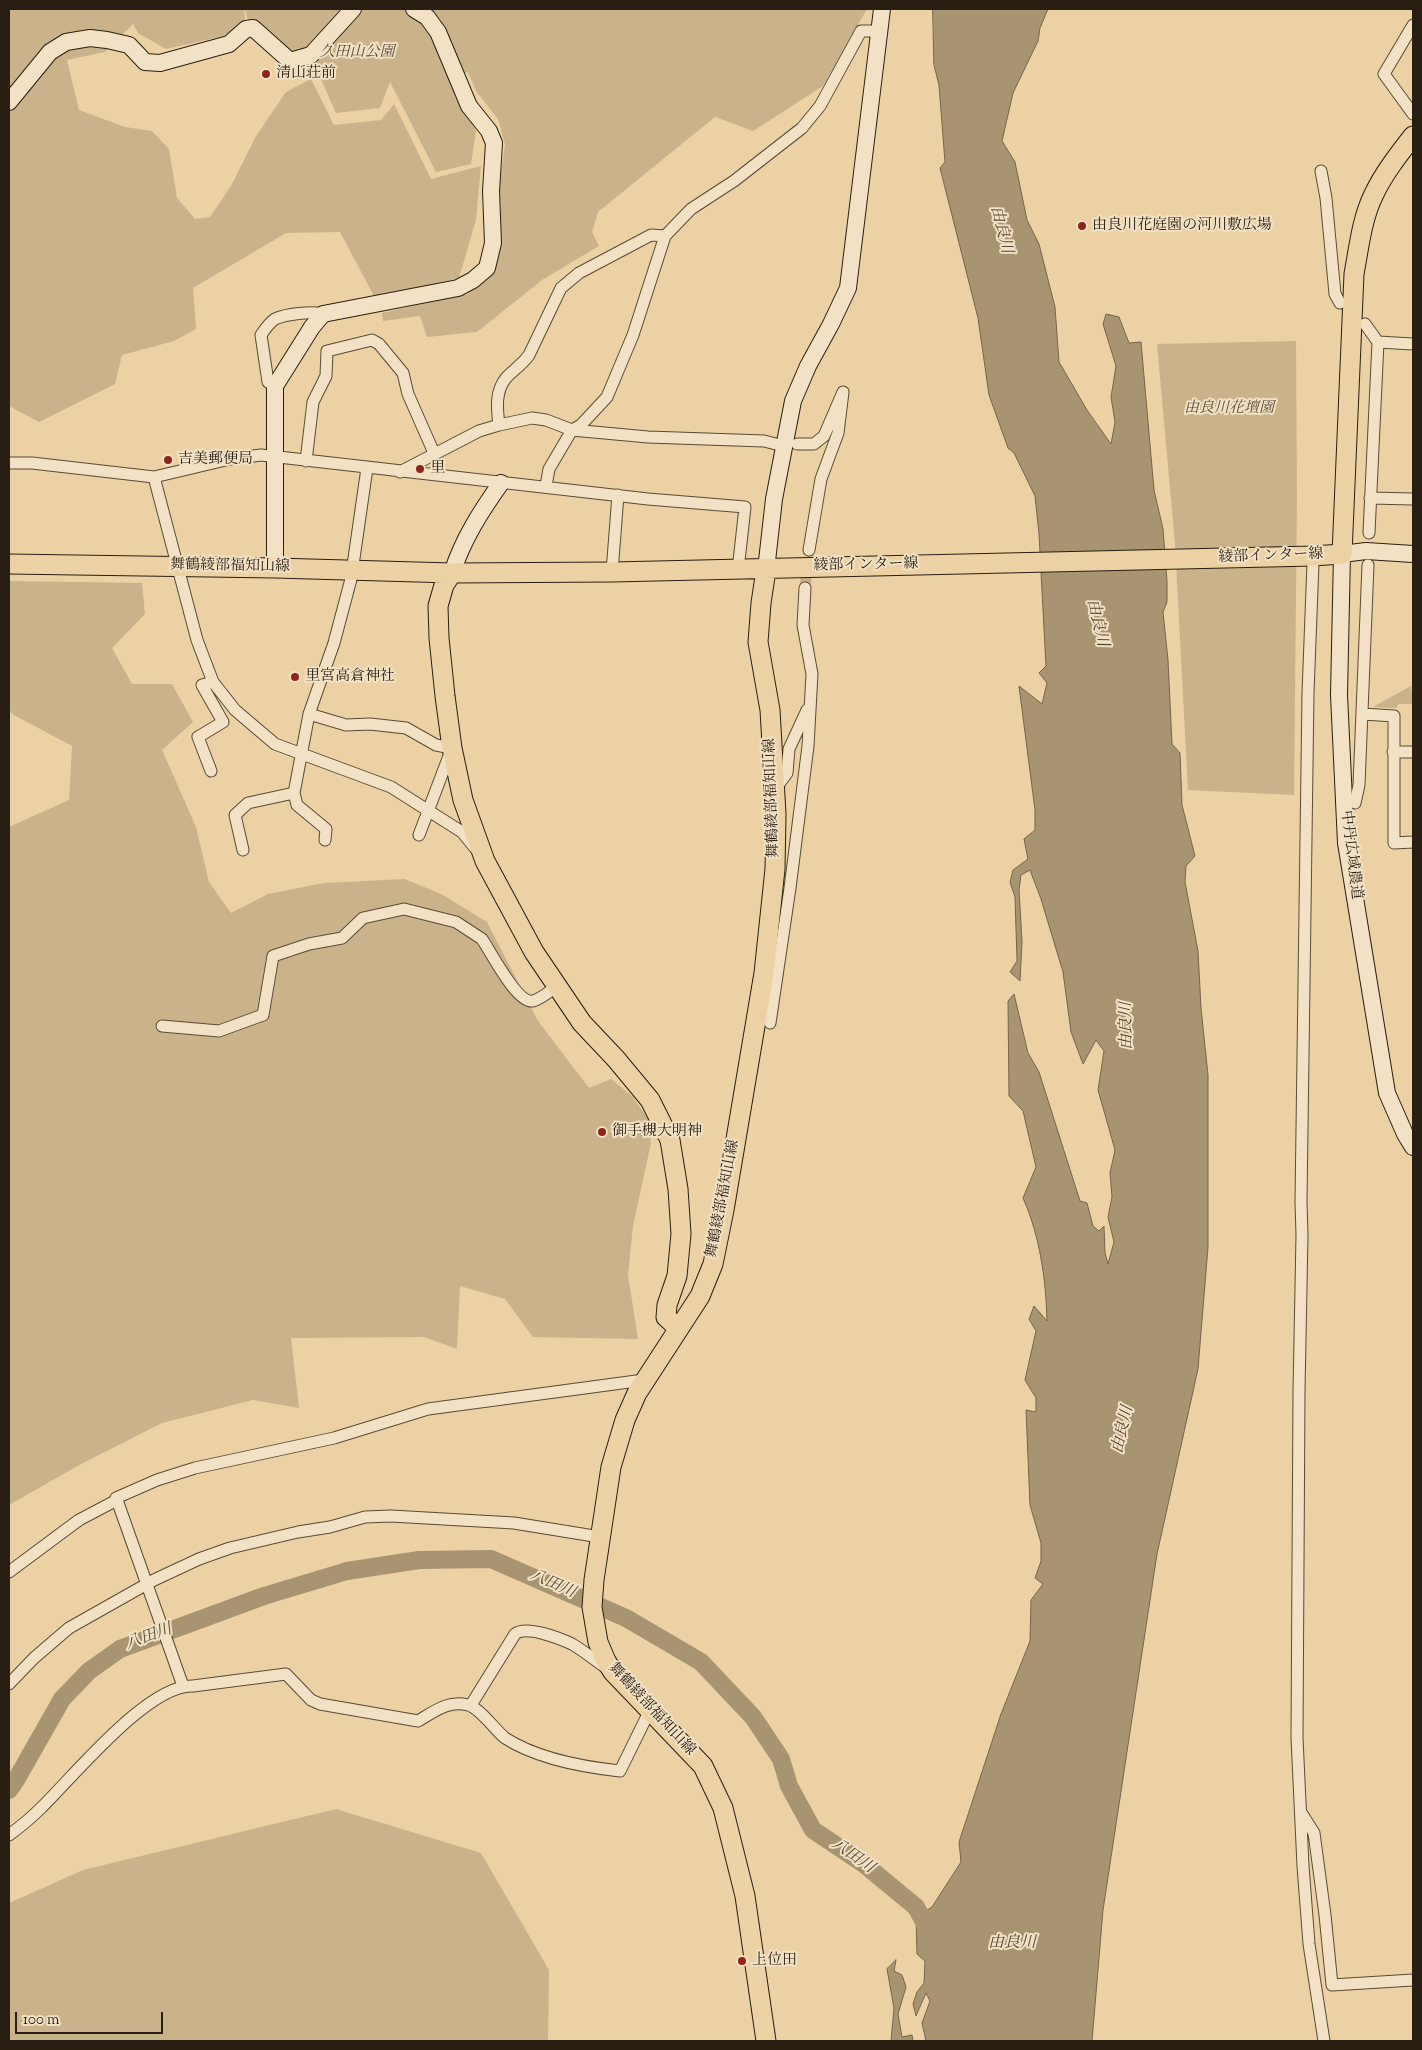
<!DOCTYPE html>
<meta charset="utf-8">
<style>
body{margin:0}
#map{position:relative;width:1422px;height:2050px;overflow:hidden;background:#ebd1a4;font-family:"Sorts Mill Goudy",serif}
canvas{display:block}
.frame{position:absolute;inset:0;border:10px solid #281e12;pointer-events:none}
.scale{position:absolute;left:15px;top:2012px;width:148px;height:22px;box-sizing:border-box;border:2px solid #281e12;border-top:0;padding-left:6px;font-size:15px;line-height:18px;white-space:nowrap;color:#281e12;-webkit-text-stroke:4px #f2e1c4;paint-order:stroke}
</style>
<div id="map">
<canvas width="1422" height="2050"></canvas>
<div class="frame"></div>
<div class="scale">100 m</div>
</div>
<script>
const ctx = document.querySelector('canvas').getContext('2d');
ctx.lineJoin = 'round';
function fillPath(path, color) { ctx.fillStyle = color; ctx.fill(path, 'evenodd'); }
function stroke(path, color, width, dash) { ctx.strokeStyle = color; ctx.lineWidth = width; ctx.lineCap = dash ? 'butt' : 'round'; ctx.setLineDash(dash || []); ctx.stroke(path); }
function write(font, color, halo, rows, align = 'center') {
  ctx.font = font + ' "Sorts Mill Goudy","Noto Serif JP",serif'; ctx.lineWidth = 4; ctx.setLineDash([]); ctx.textBaseline = 'middle'; ctx.strokeStyle = halo; ctx.fillStyle = color; for (const [text, x, y, turn = 0] of rows) {
    ctx.save(); ctx.translate(x, y); ctx.rotate((+turn || 0) * Math.PI / 180); ctx.textAlign = isNaN(turn) ? turn : align; if (halo) ctx.strokeText(text, 0, 0); ctx.fillText(text, 0, 0); ctx.restore();
  }
}
const green = new Path2D(`
 M9,9h235l1,12 -21,15 -58,13 -28,-16 -5,-9 -28,28 -38,8 12,50 46,17 27,4 17,18 8,49 18,21 15,-2 21,-31 25,-50 30,-44 25,-13 23,46 47,-5 13,-16 37,75 50,-13 -5,54 -17,58 -84,20 -35,-66 -54,1 -93,55 3,41 -22,12 -52,14 -7,29 -76,38 -30,-16z
 M245,9h622l-44,77 -70,45 -38,-14 -117,95 -6,20 7,14 -57,34 -65,52 -50,5 -7,-21 -37,5 -1,-8 86,-19 17,-14 20,-135 -7,-26 -22,-28 -8,-19 -17,5 25,54 -5,33 -35,8 -46,-90 -10,26 -44,5 -20,-45 -32,-14 -35,-29z
 M1296,341l1,155 -3,299 -106,-5 -13,-246 -18,-200z
 M9,581l133,2 3,31 -33,34 20,36h40l21,38 -31,28 34,77 13,55 22,31 37,-19 56,-11 81,-4 38,16 44,27 51,99 51,67 22,-9 21,17 17,24 2,23 -18,83 -5,49 10,64 -105,-2 -28,-38 -45,-13 -3,63 -33,-12 -133,1 8,70 -46,-8 -91,23 -81,41 -72,41v-678l60,-27 3,-54 -60,-32 -3,-5z
 M1411,686l2,18h-14l-3,4 -23,-1z
 M336,1809l145,44 68,117 -1,71h-539v-138l74,-33z`);
const water = new Path2D(`
 M933,9h115l-8,19 -2,13 -25,52 -11,48 13,21 12,58 12,24 16,63 4,55 28,48 24,34 4,-22 -4,-25 5,-31 -13,-42 3,-10 13,3 10,26 12,-1 13,148 9,39 4,52v21l-4,10 5,48 4,84 8,9 2,52 13,51 -9,10 -1,16 13,69 3,57 7,67v172l-10,122 -41,185 -54,356 -11,131h-166l-4,-18 8,-22 -4,-8 -10,23 -3,-12 4,-12 7,-9 1,-22 -8,-7 -1,-37 16,-10 29,-45 -2,-20 42,-128 29,-73 1,-41 12,-16 -8,-6 6,-17v-18l-11,-38 -4,-95 10,2v-14l-11,-18 11,-49 -7,-12 5,-13 13,15c-1,-41 -7,-85 -24,-123l13,-31 -13,-56 -14,-15 -1,-95 6,-7 14,59 11,19 41,129 7,2 6,23 6,5 5,-5 1,27 3,11 6,-22 -6,-25 4,-20 -2,-24 5,-23 -17,-60 6,-39 -8,-11 -13,24 -12,-32 -8,-60 -22,-73 -11,-29 -9,5 -2,15 3,52 -2,39 -10,-9 7,-11 -2,-64 -5,-15 3,-12 15,-11 -4,-20 11,-9v-20l-16,-124 23,18 5,-21 -8,-10 7,-7 -7,-132 -4,-38 -21,-43 -6,-5 -19,-53 -11,-77 -38,-150 5,-6 -6,-77 -5,-20z
 M896,1960l-2,11 8,4 4,12 -8,27 4,23 10,-2 1,6h-22l3,-33 -7,-39z`);
const river = new Path2D(`
 M9,1790l7,-10 46,-81 27,-28 31,-22 144,-53 83,-25 72,-11 72,-1 135,59 75,44 52,55 28,42 8,27 24,44 51,34 52,43 15,28`);
const streetTunnel = new Path2D(`
 M805,588l4,-38`);
const street = new Path2D(`
 M1413,25l-29,49 29,40
 M1321,171l5,27 9,96 5,9
 M1365,324l13,18 -9,191
 M1378,342l35,2
 M275,386l-7,-4 -7,-47c4,-6 8,-12 14,-16 11,-5 36,-8 48,-5
 M499,425c-2,-16 -4,-34 7,-47 7,-8 16,-13 23,-23l32,-67 18,-15 72,-38 14,1
 M797,444h17l10,-8 19,-44 -5,41 -17,46 -12,71
 M306,461l7,-59 13,-26 1,-25 45,-11 7,4 24,29 5,21 26,59
 M9,463h23l122,14 76,-18 31,-4 387,44 97,8 -6,54
 M400,472l79,-41 20,-6 33,-7 14,2 26,10 76,7 116,4 12,3
 M154,477l43,163 16,42 22,28 40,34 116,43 71,45 13,16
 M546,486l3,-17 23,-39 9,-5 26,-28 26,-62 32,-99 26,-27 43,-28 68,-53 18,-22 41,-75h18
 M1370,498l43,1
 M1313,563l-5,130 -7,509 1,33 -3,156 -2,347 6,128 6,78 15,97
 M612,572l6,-77
 M309,714l37,11 24,-1 36,4 30,17 16,3 -33,87
 M1363,714l31,2v127l19,-1
 M1393,752h20
 M211,771l-13,-34 25,-15 -21,-37 11,-3
 M776,788l11,-15 2,-24 18,-39
 M1355,803l4,-18 9,-220
 M325,840l1,-11 -29,-24 -3,-12 15,-79 25,-71 17,-64 16,-111
 M243,850l-8,-35 13,-12 46,-10
 M770,1023l20,-135 18,-142 4,-72 -9,-49 2,-37
 M162,1026l57,5 44,-16 10,-59 36,-12 33,-6 21,-20 41,-9 52,13 26,17c9,13 35,65 51,62 8,-2 17,-10 24,-15
 M117,1500l66,186
 M9,1572l70,-52 38,-20 -1,-2 41,-18 38,-12 139,-30 94,-29 216,-29
 M9,1684l25,-26 35,-30 85,-48 45,-21 31,-11 68,-16 32,-5 35,-10 26,-1 123,7 86,14
 M471,1705l44,-71c11,-9 44,4 57,10 12,7 24,17 36,25
 M1302,1814l12,19 11,82 7,70 81,-5
 M9,1835c11,-8 22,-17 32,-27 32,-31 107,-124 152,-122l93,-12 25,26 9,4 98,17c17,-10 30,-21 50,-16 12,3 27,25 37,33 31,20 78,29 115,33l30,-61`);
const secondary = new Path2D(`
 M9,102l41,-50 16,-10 24,-4 17,2 22,5 16,17 15,1 69,-19 17,-15 7,-1 37,33 21,-6 42,-46
 M1413,554l-47,-3 -24,3 -3,141 7,148 41,250 18,41 8,13
 M275,568v-182l37,-59 11,-13 135,-26 15,-8 14,-12 6,-25 -2,-52 3,-48 -5,-12 -20,-25 -31,-74 -11,-15 -13,-8
 M766,570l8,-71 19,-98 15,-35 23,-42 17,-36 34,-279
 M452,573c11,-34 29,-62 49,-90`);
const primary = new Path2D(`
 M9,564l266,4 177,5 160,-1 701,-16 29,-2 12,-280c5,-27 8,-56 20,-80 10,-21 25,-40 39,-58
 M452,573l-8,12 -6,21 1,32 6,58 7,52 11,52 22,61 49,91 23,34 25,37 34,36 34,41 20,40 8,49 3,45 -4,42 -10,29 -1,12 12,11
 M766,2041l-21,-145 -22,-88 -20,-42 -90,-94 -7,-11 -8,-19 -6,-35 2,-27 17,-113 14,-47 12,-27 63,-97 13,-32 11,-54 40,-237 11,-104 1,-55 -6,-104 -12,-68 3,-39 5,-33`);
const markers = [
 [266,74,5,"#8f2418"],
 [1082,226,5,"#8f2418"],
 [168,460,5,"#8f2418"],
 [420,469,5,"#8f2418"],
 [295,677,5,"#8f2418"],
 [602,1132,5,"#8f2418"],
 [742,1961,5,"#8f2418"]
];
const parkNames = [
 ["久田山公園",357,53],
 ["由良川花壇園",1229,409]
];
const poiNames = [
 ["清山荘前",276,74],
 ["由良川花庭園の河川敷広場",1092,226],
 ["吉美郵便局",178,460],
 ["里",430,469],
 ["里宮高倉神社",305,677],
 ["御手槻大明神",612,1132],
 ["上位田",752,1961]
];
const streetNames = [
 ["綾部インター線",1271,557,-2],
 ["綾部インター線",866,566,-1],
 ["舞鶴綾部福知山線",230,567,1],
 ["舞鶴綾部福知山線",773,798,-92],
 ["中丹広域農道",1350,855,83],
 ["舞鶴綾部福知山線",724,1199,-79],
 ["舞鶴綾部福知山線",651,1710,47]
];
const waterNames = [
 ["由良川",1000,230,76],
 ["由良川",1096,623,77],
 ["由良川",1128,1026,-91],
 ["由良川",1124,1430,-77],
 ["八田川",552,1585,24],
 ["八田川",149,1638,-20],
 ["八田川",852,1857,35],
 ["由良川",1012,1944]
];
fillPath(green, '#cab38b');
fillPath(water, '#a99472');
stroke(water, '#75654c', 1);
stroke(river, '#a99472', 18);
stroke(streetTunnel, '#c4ad87', 11, [11, 5.5]);
stroke(street, '#594b36', 13);
stroke(secondary, '#281e12', 18);
stroke(primary, '#281e12', 21);
stroke(street, '#f2e1c4', 11);
stroke(secondary, '#f2e1c4', 16);
stroke(primary, '#ebd1a4', 19);
for (const [x, y, r, color] of markers) { const dot = new Path2D(); dot.arc(x, y, r, 0, 2 * Math.PI); ctx.fillStyle = color; ctx.fill(dot); stroke(dot, '#f2e1c4', 2); }
write('italic 15px', '#594b36', '#f2e1c4', parkNames);
write('15px', '#281e12', '#f2e1c4', poiNames, 'left');
write('15px', '#281e12', '#f2e1c4', streetNames);
write('italic 16px', '#554734', '#f2e1c4', waterNames);
</script>
